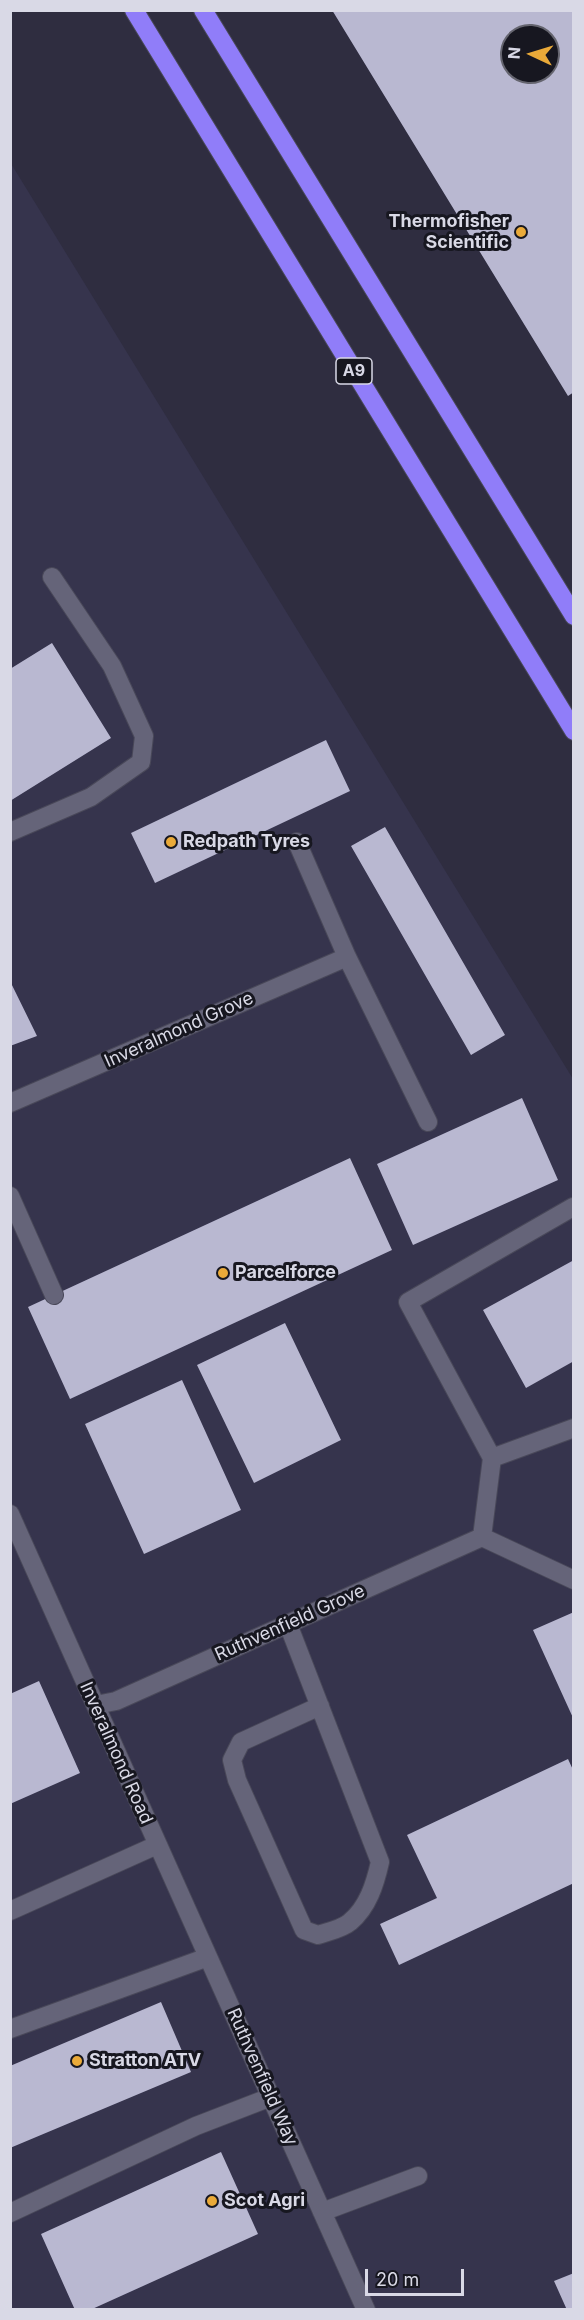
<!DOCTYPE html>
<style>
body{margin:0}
#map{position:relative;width:584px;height:2320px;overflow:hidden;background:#2f2d40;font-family:Inter,sans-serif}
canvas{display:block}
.frame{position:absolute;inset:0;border:12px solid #d9d9e6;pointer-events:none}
.north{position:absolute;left:500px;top:24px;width:60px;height:60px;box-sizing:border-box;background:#171720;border:2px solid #65656f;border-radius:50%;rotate:274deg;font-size:16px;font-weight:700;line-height:24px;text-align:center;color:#d9d9e6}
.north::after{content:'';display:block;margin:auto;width:21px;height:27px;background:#eaaa39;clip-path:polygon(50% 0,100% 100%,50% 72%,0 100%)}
.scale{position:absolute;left:365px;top:2269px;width:99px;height:27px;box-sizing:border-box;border:3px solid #d9d9e6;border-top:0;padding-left:8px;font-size:18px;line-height:21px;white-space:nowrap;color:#d9d9e6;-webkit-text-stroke:4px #171720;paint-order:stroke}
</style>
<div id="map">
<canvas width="584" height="2320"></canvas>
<div class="frame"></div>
<div class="north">N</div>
<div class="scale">20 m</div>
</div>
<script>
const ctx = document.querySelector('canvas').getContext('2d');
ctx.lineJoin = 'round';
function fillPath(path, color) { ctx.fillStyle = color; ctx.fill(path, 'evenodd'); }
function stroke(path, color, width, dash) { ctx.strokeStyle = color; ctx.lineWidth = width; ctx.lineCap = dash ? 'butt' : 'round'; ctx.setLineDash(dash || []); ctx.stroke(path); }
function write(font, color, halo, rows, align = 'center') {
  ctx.font = font + ' Inter,sans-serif'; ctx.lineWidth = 6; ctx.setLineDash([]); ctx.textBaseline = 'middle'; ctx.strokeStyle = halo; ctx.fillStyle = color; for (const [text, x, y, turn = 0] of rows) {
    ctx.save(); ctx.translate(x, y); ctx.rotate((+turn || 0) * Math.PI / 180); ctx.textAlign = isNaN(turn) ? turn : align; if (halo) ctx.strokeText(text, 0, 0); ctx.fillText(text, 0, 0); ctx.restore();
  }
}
const built = new Path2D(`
 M10,162l563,917v1230h-562z`);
const building = new Path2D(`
 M332,10h242v382l-6,4zM512,36h36v36h-36z
 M52,643l59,95 -101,63v-132z
 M326,740l24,51 -195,92 -24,-50z
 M385,827l120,208 -34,20 -120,-209z
 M10,981l27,55 -27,10z
 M522,1098l36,82 -145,65 -36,-81z
 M350,1158l42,92 -322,149 -42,-92z
 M574,1260v101l-48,27 -43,-78z
 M285,1323l56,117 -87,43 -57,-118z
 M182,1380l59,130 -97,44 -59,-130z
 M574,1612v108l-41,-90z
 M39,1681l41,92 -70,31v-110z
 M568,1759l6,13v111l-175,82 -19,-41 57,-26 -30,-63z
 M161,2002l30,70 -181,76v-82z
 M221,2152l37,82 -168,76h-15l-34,-76z
 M574,2273v37h-7l-13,-29z`);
const minor = new Path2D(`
 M10,832l81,-35 50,-35 3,-26 -32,-70 -60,-89
 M297,842l50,115 81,165
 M10,1103l337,-146
 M10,1196l44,99
 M492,1458l82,-30
 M10,1514l356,796
 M482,1537l10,-79 -84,-156 165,-95
 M482,1537l92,43
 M288,1624l92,238c-5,22 -12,45 -30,60 -8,7 -23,10 -32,13l-14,-5 -67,-150 -5,-20 9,-18 79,-36
 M96,1705l20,-4 366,-164
 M10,1911l147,-66
 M10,2029l198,-72
 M322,2212l96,-36
 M10,2213l186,-87 75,-29`);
const highway = new Path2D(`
 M134,10l440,721
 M203,10l371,606`);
const markers = [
 [521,232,6,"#eaaa39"],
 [171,842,6,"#eaaa39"],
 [223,1273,6,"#eaaa39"],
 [77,2061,6,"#eaaa39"],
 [212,2201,6,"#eaaa39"]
];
const shields = [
 [354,371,36]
];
const shieldNames = [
 ["A9",354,371]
];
const poiNames = [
 ["Thermofisher",509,222,"right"],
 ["Scientific",509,243,"right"],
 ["Redpath Tyres",183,842],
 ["Parcelforce",235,1273],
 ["Stratton ATV",89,2061],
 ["Scot Agri",224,2201]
];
const streetNames = [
 ["Inveralmond Grove",179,1030,-24],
 ["Ruthvenfield Grove",290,1623,-24],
 ["Inveralmond Road",116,1753,66],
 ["Ruthvenfield Way",262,2077,66]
];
fillPath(built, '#36344d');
fillPath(building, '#b9b8d1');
stroke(minor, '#494859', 20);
stroke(highway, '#494859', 20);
stroke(minor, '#656479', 18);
stroke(highway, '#907df9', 18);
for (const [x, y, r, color] of markers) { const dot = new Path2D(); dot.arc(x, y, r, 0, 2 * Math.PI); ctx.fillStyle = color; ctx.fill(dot); stroke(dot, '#171720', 2); }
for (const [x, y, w] of shields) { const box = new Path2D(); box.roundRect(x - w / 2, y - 13, w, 26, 4.5); ctx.fillStyle = '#171720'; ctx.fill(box); stroke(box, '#d9d9e6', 1.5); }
write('bold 16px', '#d9d9e6', null, shieldNames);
write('bold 18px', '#d9d9e6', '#171720', poiNames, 'left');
write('18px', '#d9d9e6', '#171720', streetNames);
</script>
